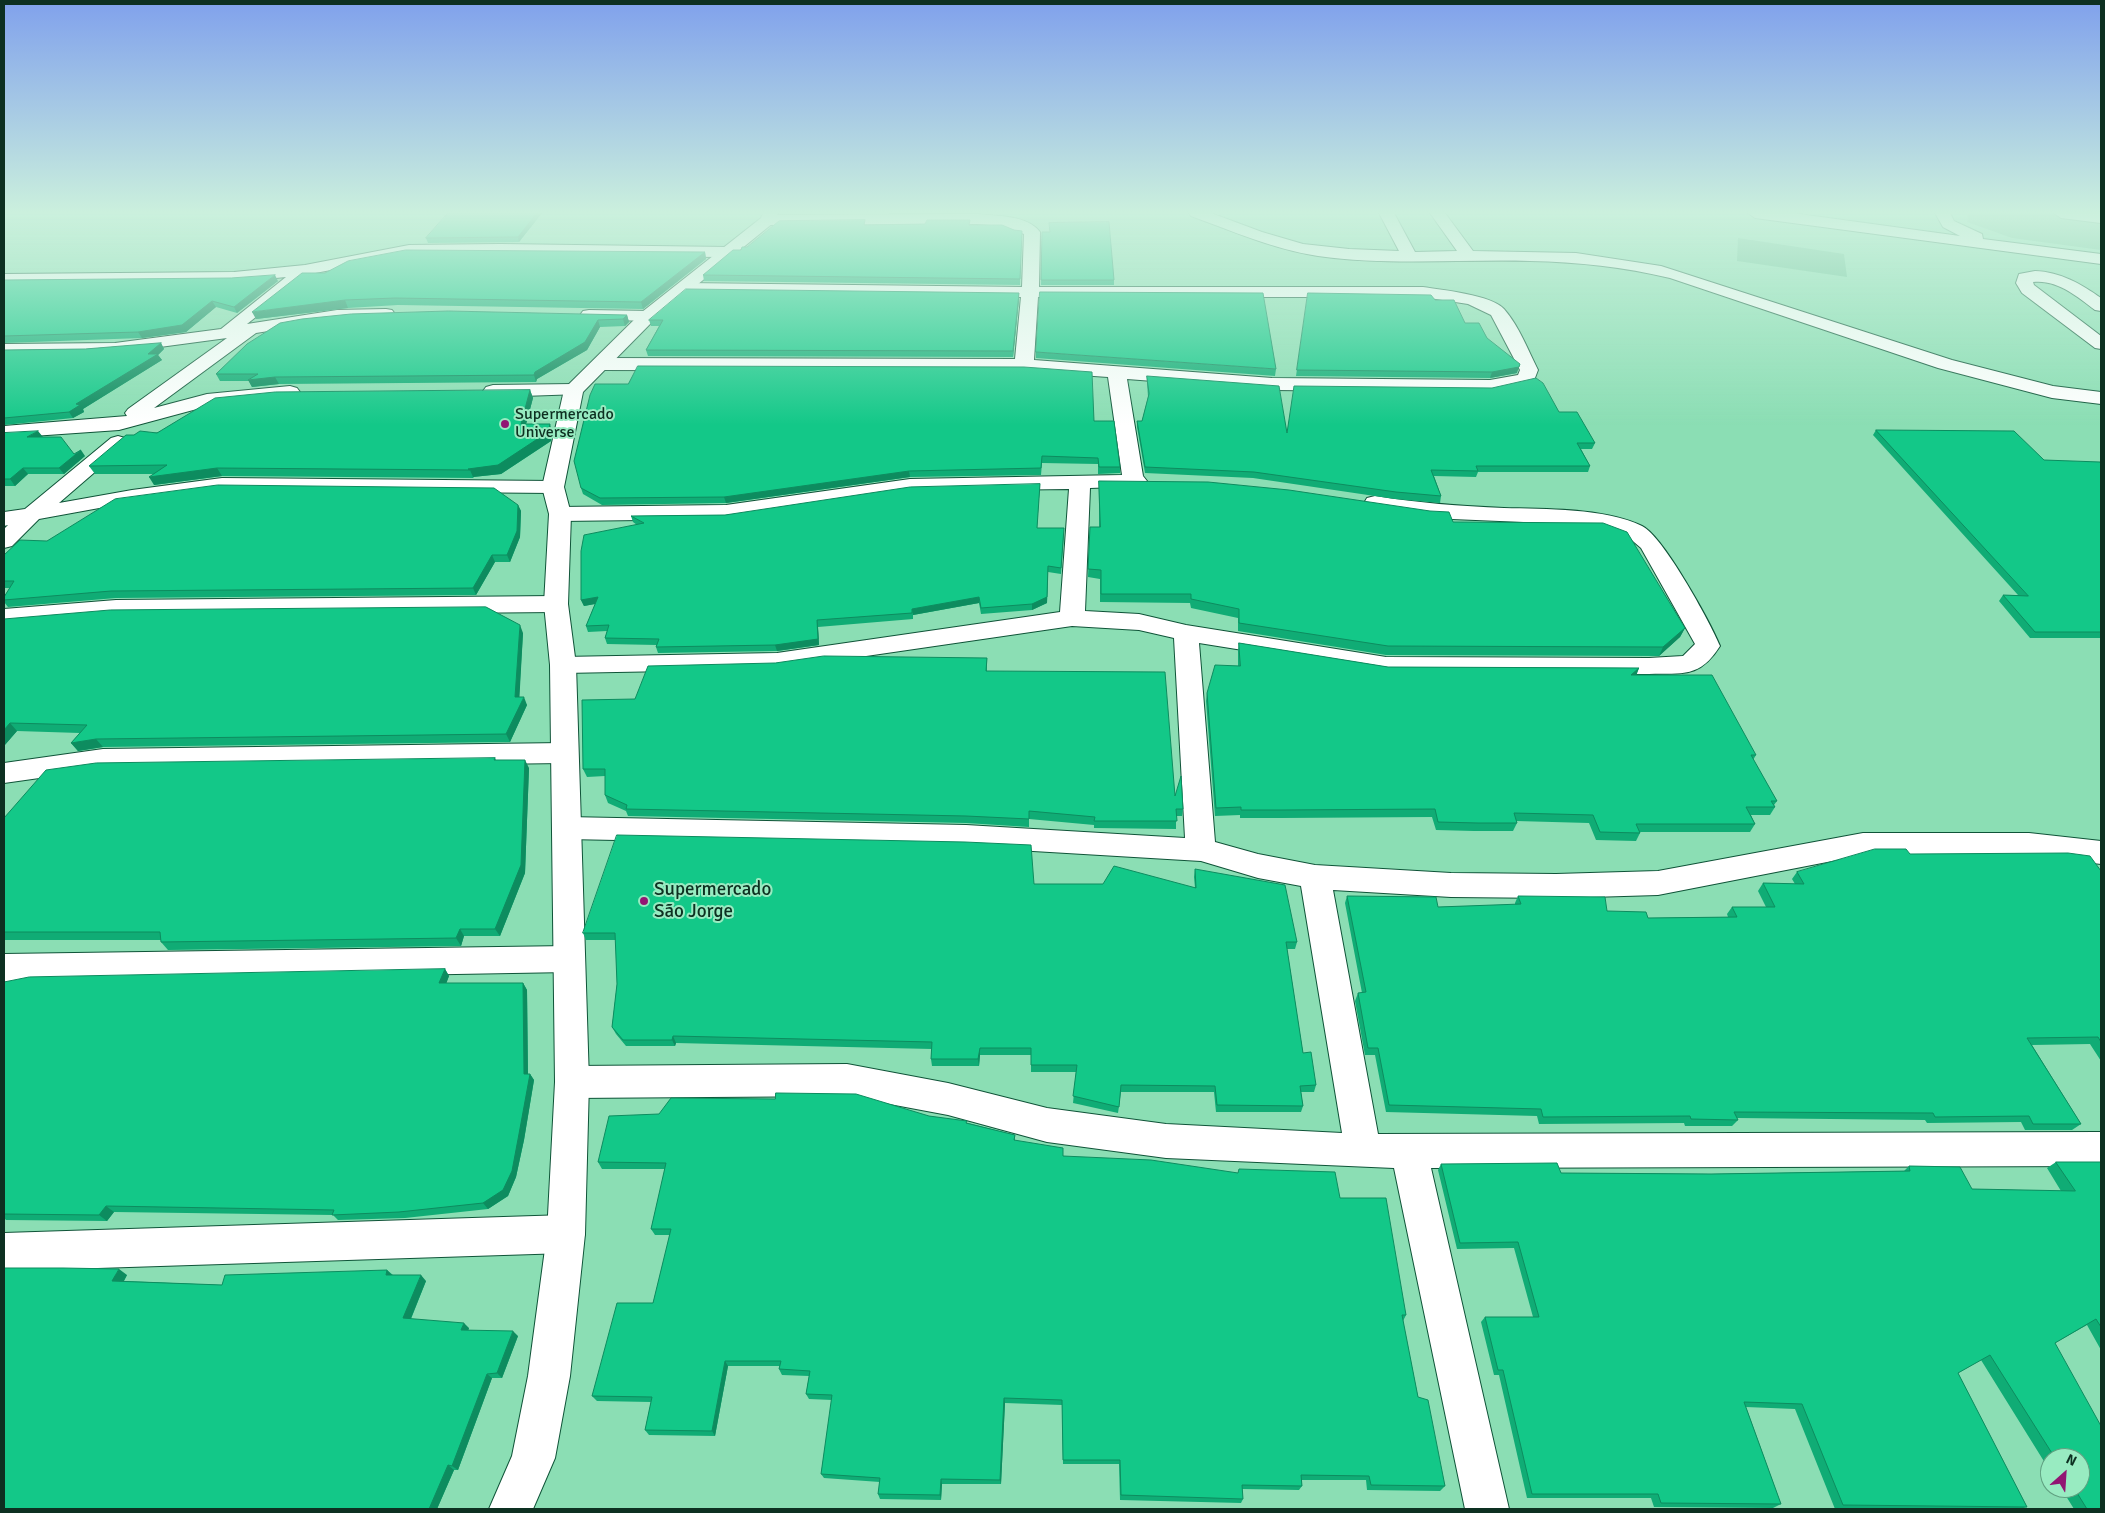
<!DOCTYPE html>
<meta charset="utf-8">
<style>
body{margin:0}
#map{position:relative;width:2105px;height:1513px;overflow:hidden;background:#8bdeb4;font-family:Signika,sans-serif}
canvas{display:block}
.frame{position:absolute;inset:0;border:5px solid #0d3021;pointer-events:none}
.north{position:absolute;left:2040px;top:1448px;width:50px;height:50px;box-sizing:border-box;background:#98ebc1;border:1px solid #60a081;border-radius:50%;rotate:26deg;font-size:14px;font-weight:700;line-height:20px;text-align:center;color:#0d3021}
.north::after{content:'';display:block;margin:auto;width:18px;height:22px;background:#921673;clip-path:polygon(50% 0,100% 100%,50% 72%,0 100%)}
</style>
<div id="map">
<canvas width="2105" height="1513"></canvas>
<div class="frame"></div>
<div class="north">N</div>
</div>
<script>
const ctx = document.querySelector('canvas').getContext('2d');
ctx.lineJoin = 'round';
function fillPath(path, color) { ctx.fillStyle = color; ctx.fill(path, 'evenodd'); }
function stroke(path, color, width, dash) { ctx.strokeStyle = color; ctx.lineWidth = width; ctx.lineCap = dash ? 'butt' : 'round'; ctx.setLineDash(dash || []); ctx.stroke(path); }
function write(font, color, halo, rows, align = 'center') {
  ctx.font = font + ' Signika,sans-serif'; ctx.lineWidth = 4; ctx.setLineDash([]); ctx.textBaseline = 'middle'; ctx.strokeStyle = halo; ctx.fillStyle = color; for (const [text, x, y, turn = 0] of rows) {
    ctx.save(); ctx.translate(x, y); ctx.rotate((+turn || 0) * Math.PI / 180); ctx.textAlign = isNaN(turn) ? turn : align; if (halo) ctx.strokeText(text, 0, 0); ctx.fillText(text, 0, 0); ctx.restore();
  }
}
const green = new Path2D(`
 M1968,213h90l43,6v31l-89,-12 -45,-16z
 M1738,238l106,16 3,23 -110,-16z`);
const minor = new Path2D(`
 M1189,213h22l51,19 41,12 46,5 50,2 -20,-38h15l21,39 42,-1 -27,-38h15l28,38 103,2 85,13 291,94 101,26 48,6v12l-49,-6 -114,-30 -268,-90c-46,-11 -92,-16 -140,-17 -70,-2 -142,5 -212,-5 -45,-7 -86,-25 -127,-40z
 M977,214c19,2 51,1 63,18l-1,55h384c19,3 69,8 81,22 15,17 24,41 34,61l-5,13 -43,9 -218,-2 -145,-11 16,97 4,5 -3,5 -54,2 -5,123 54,3 47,11 200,32 263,1 34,-2 12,-12 -54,-96 -14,-12 -22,-7 -34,-5 -143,-6 -61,-10 -3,-5 3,-5 8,-2c43,7 85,10 129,12 40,1 102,0 138,18 21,10 68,96 78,120 -20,32 -37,27 -71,28l-263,-1 -187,-30 16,199 43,12 57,11 136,8 105,1 102,-3 205,-38h166l72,8v23l-72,-9h-166l-205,40 -102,3 -105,-1 -118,-7 45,244 723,-2v34l-670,2 78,341h-44l-71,-341 -228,-10 -119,-16 -99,-27 -101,-19 -275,2 -12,-5 -5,-11 5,-11 12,-5 275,-2 101,19 99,25 119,16 176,9 -41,-247 -43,-8 -57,-17 -235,-14 -399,-8 -10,-3 -5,-8 5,-8 10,-3 399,8 219,13 -11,-200 -35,-8 -67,-4 -295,43 -214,4 -9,-2 -4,-6 4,-6 9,-2 214,-4 283,-41 9,-123 -159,2 -184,28 -166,2 -8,-2 -3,-5 3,-5 8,-2 166,-2 184,-26 212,-4 -14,-98 -84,-6 -423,-1 -7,-2 -2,-4 2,-4 7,-2 414,1 6,-62 -336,-4 -6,-1 -2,-4 2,-4 6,-1 337,4 2,-53 -20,-8 -27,-2 -209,1 -8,-5 8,-5zM1038,297h385l45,7 23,11 29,55 -2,5 -28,5 -218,-2 -238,-18z
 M500,244l229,3 8,5 -8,5 -320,-2 -99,19 -63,50 90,-14 49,-1 6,1 3,4 -3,4 -6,1 -49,1 -81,13 -102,75 53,-14 83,-8 7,2 3,4 -3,4 -89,10 -89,24 -115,8v-12l123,-10 -2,-3 3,-4 99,-71 -112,15 -111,1v-10l111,-1 106,-14 65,-52 -52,5 -230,2v-10l230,-2 71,-7 104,-20z
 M2035,271c26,1 46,13 66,27v13l-6,-1c-18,-14 -39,-31 -62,-28l1,3 67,51v13l-6,-1 -73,-55 -6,-10 3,-9z
 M589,310l59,1 6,1 3,4 -3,4 -6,1 -65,-2 -3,-4 3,-4z
 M574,384l7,2 3,4 -3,4 -88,3 -7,-2 -3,-4 3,-4 7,-2z
 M118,436l7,2 3,4 -3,4 -66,57 73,-13 90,-12 331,3 8,1 3,5 -3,5 -8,1 -331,-3 -90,12 -93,17 -27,27 -8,2v-19l4,-4 -4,1v-14l21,-3 86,-71z
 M556,596l8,3 4,5 -4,5 -8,3 -440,4 -112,9v-16l112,-9z
 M564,743l10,3 4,7 -4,7 -10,3 -461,6 -99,14v-20l99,-14z
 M569,946l11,3 5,10 -5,10 -11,3 -565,10v-28z
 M566,1215l14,5 5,14 -5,14 -14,5 -562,18v-38z`);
const tertiary = new Path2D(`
 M763,213h15l-5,10 -119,97 -71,72 -19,95 7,27 -3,90 8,61 13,417 -4,152 -15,142 -15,82 -22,51h-44l23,-53 16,-80 19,-142 8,-152 -5,-417 -6,-61 5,-90 -7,-27 22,-97 3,-4 75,-74 119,-94z`);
const secondary = new Path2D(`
 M1748,213h44l168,23 -17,-9 -8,-14h15l4,8 28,13 1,5 118,15v10l-346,-46z
 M2054,213h47v10l-40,-5z`);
const wall = new Path2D(`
 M542,213l-23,29 -91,1 -2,-5z
 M865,225h105l44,5 8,1 -2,54 -316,-4 -1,-6 38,-25z
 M1042,232h7l65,48v5h-73z
 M705,252l1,7 -63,50 -245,-4 -50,3 -92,11 69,-46z
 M4,280l274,1 -41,32 -21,-6 -30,25 -44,6 -138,5z
 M1019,293v6l-6,58 -365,-1 -2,-6 13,-24h-8l-2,-6z
 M1308,293l127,7 30,23 22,15 30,35 -27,5 -194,-2z
 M627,315l2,7 -4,4 -25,1 -13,23 -50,29 -1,3 -257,2 -27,3 -3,-6h-29l-4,-7z
 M161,343l3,6 -6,6 4,5 -79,49 1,3 -11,6 -69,7v-75l81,-1z
 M1036,352l240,17 -1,7 -239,-18z
 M1147,376l140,57 272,-21 36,31 -3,6h-11l9,17 -2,6h-110l-2,5 -42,-1 7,20 -1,7 -45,-4 -142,-21 -108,-5 -8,-46v-6h5l6,-24 -1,-15z
 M530,390l3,8 -7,26 26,8 -1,9 -50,33 -28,3 1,1 -252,-2 -68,9 -1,-11h-58l-6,-8 45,-31z
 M1094,421l26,46v6l-22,1v-10l-56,-1 -1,12 -131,2 -184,26 -124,2 -19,-11 -2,-6z
 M1876,430l168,30 57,4v174h-71l-31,-37 4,-6h15l-145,-160z
 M4,433l39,4 31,17 11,2 -21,18h-36l-13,12h-11z
 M1099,481l354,41 232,106 -5,9 -21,19 -273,-1 -148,-24v-13l-47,-10 -1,-5 -90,-1v-23l-12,-2 2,-50h9z
 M1040,484l-3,44 27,6 -3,40 -13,-2 -1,31 -15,7 -51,4 -2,-11 -66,12v4l-95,8 1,18 -42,6 -119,2 -2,-6 1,-2 -50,-1 -2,-6 2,-7 -19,1 -2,-6 9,-22 -11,2 -3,-6 56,-75 -4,-3 -2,-6 94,-1z
 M518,505l3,6 -1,26 -10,25h-15l-19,33 -360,3 -108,9 -4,-5v-5l6,-9h-6v-33l43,-14z
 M4,619l519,14 -4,64 8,8 -17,37 -407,5 -25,4 -7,-8 9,-10 -63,-2 -13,15z
 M1239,643l149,24 251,1 -3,7 120,80 -3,5 24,41 -3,4 1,2 -5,8h-19l4,9 -5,8h-110v1l-4,8 -40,-1 -7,-17 -73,-2 1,2 -4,8h-39l-38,-1 -4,-13 -151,1h-41v-3l-25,1 -9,-115 1,-8 31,-27v-15z
 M987,658v13l188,125 8,13 -1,7h-6v13l-82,-1v-3l-65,-6v8l-63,-4 -338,-7 -2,-5 -18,-8 -3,-8v-19l-18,1 -4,-8 52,-70 140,-36z
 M495,758l1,2 33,8 -4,105 -25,63h-36l-3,10 -293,4 -7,-8v-2h-157v-122z
 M1910,854l191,17v190l-11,-17 -58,1 49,79 -9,6h-47l-4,-8 -94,1 -2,-3 -188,-2 1,2 -6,6h-47l-1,-3 -145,1 -2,-8 -151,-4 -11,-57h-10l-10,-54 3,-8h4l-17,-90 2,-7 91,11 77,-2v-2l3,-7 130,22 80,-1 -1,-3 5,-7h34l-8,-16 5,-8 32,1 -3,-5 5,-7z
 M1195,869l102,73 -2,7h-8l16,104 13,32 -2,7h-13l2,14 -2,6h-85l-2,-20h-93l-3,21 -45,-10 3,-31h-45v-17h-51l-1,11h-47l-1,-7 1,-10 -256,-6 -1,3h-49l-10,-12 -4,-7 5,-43 -1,-44h-30l-3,-7 451,-49 161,4 -1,-11z
 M445,969l4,7 -3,7h77l4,7 1,84h2l4,6 -10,60 -8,37 -8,19 -20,13 -83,9 -67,2 -5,-5 -219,-3 -7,9 -101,-1 -2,-2v-236z
 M929,1116l39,7 47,12v6l48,15 277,42 66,117 -3,6 15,76 27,89 -5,5 -73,-1 -1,-10h-64v6l-3,4 -57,-1 1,10 -2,4 -121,-3 -1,-36h-56l-1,-59 -57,-2 -4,81h-59l-1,16 -61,-1 -2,-5 2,-12 -56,-4 -3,-4 11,-74 -23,-1 -3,-5 3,-18 -27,-1 -3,-6 1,-3h-52l-13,70 -66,-1 -4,-5 6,-28 -54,-1 -5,-5 61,-93 17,-68h-15l-4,-6 14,-60h-63l-4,-7z
 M2056,1162h45v188l-14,-25 -32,18 46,166h-27l-13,-21h19v-30h-30v13l-69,-111 -23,13 69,134 -7,2h-185l-40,-100 -49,-2 35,97 -8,4 -119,-1 -3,-9h-124l-28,-123h-5l-13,-53 4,-5h48l-19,-69 -57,1 -19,-79 3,-6 120,9 150,1 193,-3 5,-5 63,23 89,2 -14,-23z
 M4,1268l123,7 -3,6 98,4 165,-15 6,5 33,6 -15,38 58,9 -1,2 50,6 -16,42h-10l-34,92h-4l-17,39h-433z`);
const shadedWall = new Path2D(`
 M537,213h5l-23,29 -1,-5z
 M705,252l1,7 -63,50 -2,-7z
 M275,275l3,6 -41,32 -3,-6z
 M1019,293v6l-6,58v-6z
 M345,300l3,8 -92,11 -4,-7z
 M212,301l4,6 -30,25 -44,6 -4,-6z
 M627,315l2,7 -4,4 -2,-7z
 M598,320l2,7 -13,23 -50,29 -1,3 -2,-7 1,-3z
 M161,343l3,6 -6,6 4,5 -79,49 1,3 -11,6 -4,-6 7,-8 72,-50z
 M1520,364l-3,9 -27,5 2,-6z
 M275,377l4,7 -27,3 -4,-7z
 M530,390l3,8 -9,34 -3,-8z
 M550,424l2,8 -1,9 -50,33 -28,3 -3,-7 -2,-1z
 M38,431l5,6h-16z
 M81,450l4,6 -21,18 -5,-6z
 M23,468l5,6 -13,12 -5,-7z
 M217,468l5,8 -68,9 -5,-8z
 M909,471l1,6 -184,26 -2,-6z
 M518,505l3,6 -1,26 -10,25 -3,-7z
 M492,555l3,7 -19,33 -3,-7z
 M1048,566l-1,37 -15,7v-6z
 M598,597l2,6 -16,3 -3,-6z
 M979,597v6l-66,12 -1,-6z
 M817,620l1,7 1,18 -42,6 -2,-6z
 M520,625l3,8 -4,72 -4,-8z
 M1685,628l-5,9 -21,19 4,-9z
 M1639,668l-3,8 -5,-1z
 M524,697l3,8 -17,37 -4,-8z
 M10,723l7,8 -13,15v-16z
 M96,739l7,8 -25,4 -7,-8z
 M525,760l4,8 -4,105 -25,63 -5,-7z
 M460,929l4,7 -3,10 -5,-8z
 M445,969l4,7 -5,14 -5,-7z
 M523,983l4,7 1,91 -4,-7z
 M673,1036l3,7 -1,3 -3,-6z
 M980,1048v7l-1,11 -1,-7z
 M530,1074l4,6 -10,60 -8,37 -8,19 -20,13 -5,-6z
 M106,1206l8,6 -7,9 -8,-6z
 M119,1269l8,6 -6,11 -9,-5z
 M387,1270l6,6 -7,-1z
 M421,1275l5,6 -17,42 -6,-5z
 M464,1323l5,5 -2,7 -6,-5z
 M513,1331l5,5 -16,42 -5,-5z
 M725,1361l3,5 -13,70 -3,-5z
 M487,1374l5,4 -34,92 -6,-4z
 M1004,1398l1,5 -4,81 -1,-4z
 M448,1465l6,5 -17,39h-8z
 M941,1479l1,5 -1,16 -1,-5z`);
const building = new Path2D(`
 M448,213h89l-19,24 -92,1z
 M865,220l-1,5 61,-1 2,-4h43l-1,5h33l12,5 8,1 -2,48 -317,-4 30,-25h8l1,-3h5l32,-26z
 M1109,222l5,58h-73l1,-48h8l-1,-9z
 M406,250l299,2 -64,50 -246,-4 -50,2 -93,12 50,-39h23l23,-12z
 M275,275l-41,32 -22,-6 -30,24 -44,7 -134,4v-56l227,-2z
 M686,289l333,4 -6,58 -367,-1 17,-30h-14z
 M1040,292l223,1 13,76 -240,-17z
 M1308,293l123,2 4,5h19l11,23h14l8,15 33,26 -1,3 -27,5 -195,-2z
 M449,311l178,4 -4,4 -25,1 -13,22 -50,30 -1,3 -259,2 -27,3 10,-6h-42l31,-30 33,-21 22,-4 49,-5z
 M161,343l-13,11h10l-82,50 4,1 -11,7 -65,6v-68l81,-1z
 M638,366l386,1 68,5 2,49h20l6,46h-21l-1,-9 -56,-2 -1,12 -132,3 -185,26 -124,1 -19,-10 -7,-27 16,-66 5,-11h33z
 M1147,376l132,10 8,47 7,-47 198,2 44,-10 7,5 16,29h18l18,31h-18l13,23h-114l2,5 -47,-1 10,26 -45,-4 -142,-20 -109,-5 -8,-46h5l7,-27z
 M530,390l-9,34h29l-2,8 -50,33 -30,4 2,1 -253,-2 -68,9 18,-12 -78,1 37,-31h8l6,-4 17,2 58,-35 60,-6z
 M1876,430l138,1 30,29 56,2 1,2v168h-66l-32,-37 25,1z
 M38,431l-11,6h34l13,17 7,-4 -22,18h-36l-13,11h-6v-46z
 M1099,481l109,1 81,8 141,21 19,1 4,10 150,1 24,9 58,96 -22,19 -275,-1 -149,-23v-14l-48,-10v-5h-90v-24l-13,-1 2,-42h10z
 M1040,484l-3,44h27l-3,40 -13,-2 -1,31 -15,7 -51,4 -2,-11 -67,12v4l-95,7 1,19 -43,6 -119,2 3,-8 -54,-1 4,-13 -23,1 12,-29 -17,3v-49l3,-16 60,-12 -13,-7 94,-1 185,-28z
 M218,485l276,3 24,17 -1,26 -10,24h-15l-19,33 -362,3 -107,9v-3l10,-16h-10v-26l16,-15 27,1 68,-42z
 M486,607l34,18 -5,72h9l-18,37 -410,5 -25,4 16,-18 -77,-2 -6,7v-111l106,-9z
 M1239,643l149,24 251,1 -8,7h81l44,80h-5l26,46h-6l4,6h-29l9,17h-119l4,9 -40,-1 -7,-17 -79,-2 3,10h-39l-40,-1 -3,-13 -153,1h-41v-3l-25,1 -9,-115 8,-28 25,1z
 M824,656l163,2 -1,13 179,1 10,124 6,-20 2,33h-7l1,12h-83l1,-4 -66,-6v8l-63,-3 -340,-7 1,-4 -22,-10v-26h-22l-1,-69 53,-1 13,-33 127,-3z
 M495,758l-1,2h31l-4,105 -26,64h-35l-4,9 -295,4 -1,-10h-156v-114l42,-48 50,-7z
 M617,835l348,7 66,3 3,39h69l11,-18 82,22 -1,-19 90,16 12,57h-11l17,111 8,-1 5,33 -16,1 3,20 -86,-1 -2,-19 -94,-1 -2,22 -46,-11 4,-31h-46v-17h-51l-2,11h-47l1,-17 -259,-6 -1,4h-49l-11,-13 5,-43 -2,-51h-32z
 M1875,849h31l4,5 158,-1 22,3 11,15v171l-3,-5 -71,1 54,86h-48l-4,-8 -94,1 -2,-4 -199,-1 4,8 -47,-1 -1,-3 -147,1 -2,-8 -152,-4 -11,-57h-10l-10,-55 8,-1 -19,-96 89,1 2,10 83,-3 -3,-8 87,1 2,14 39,1 2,6 89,-1 -5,-10h43l-12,-24 41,1 -7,-12z
 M445,969l-6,14h84l1,91h6l-11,60 -7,37 -9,19 -20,13 -84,9 -67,3 2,-5 -228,-4 -7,9 -95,-1v-232l25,-5z
 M776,1093l80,1 73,22 38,5 -1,2 49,12 -1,5 49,8v8l88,4 87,13 1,-4 96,3 5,26h46l20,117h-4l16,82 10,3 17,86 -74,-1 -2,-9 -68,-1 1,11 -60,-1 1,14 -122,-4 -1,-35h-57l-1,-60 -58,-2 -4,82 -59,-1 -1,16 -62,-1 2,-16 -59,-4 11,-79 -26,-1 4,-23 -31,-2 2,-8h-56l-13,70 -67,-1 7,-33 -60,-1 25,-93h36l18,-74h-20l15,-66 -68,-1 11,-46 50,-2 12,-16 104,1z
 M2056,1162h45v165l-5,-8 -41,24 46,83v83h-14l-13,-21h6v-30h-25l-65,-103 -32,18 69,134 -184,-2 -41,-101 -58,-2 37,102 -120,-1 -3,-9h-126l-29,-124h-5l-13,-53h54l-21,-75 -58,1 -19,-79 116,-1 4,10 150,1 199,-3 -1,-5 51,1 12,22 103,2z
 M4,1268h59l56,1 -7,12 110,4 3,-10 162,-5 -1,5h35l-18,43 61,5 -3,7 52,1 -16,42 -10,1 -35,92 -4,-1 -19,44h-425z`);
const markers = [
 [505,424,5,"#921673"],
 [644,901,5,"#921673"]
];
const farPoinames = [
 ["Supermercado",515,415],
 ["Universe",515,433]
];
const poiNames = [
 ["Supermercado",654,890],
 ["São Jorge",654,912]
];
fillPath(green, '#63bf93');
stroke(minor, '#0f5438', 2);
stroke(tertiary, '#0f5438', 2);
stroke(secondary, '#0f5438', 2);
fillPath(minor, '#fff');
fillPath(tertiary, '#fff');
fillPath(secondary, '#fff');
fillPath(wall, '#10ac75');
fillPath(shadedWall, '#0d8c5f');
fillPath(building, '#13c888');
stroke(building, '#0d8c5f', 1);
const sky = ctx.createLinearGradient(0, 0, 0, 425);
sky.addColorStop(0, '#80a1ec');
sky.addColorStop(0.5, '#cbf0dd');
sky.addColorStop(1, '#cbf0dd00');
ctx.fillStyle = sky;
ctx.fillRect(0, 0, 2105, 425);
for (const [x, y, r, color] of markers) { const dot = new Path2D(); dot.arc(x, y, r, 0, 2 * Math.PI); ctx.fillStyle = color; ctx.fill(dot); stroke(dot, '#98ebc1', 2); }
write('16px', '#0d3021', '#98ebc1', farPoinames, 'left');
write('19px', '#0d3021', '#98ebc1', poiNames, 'left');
</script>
